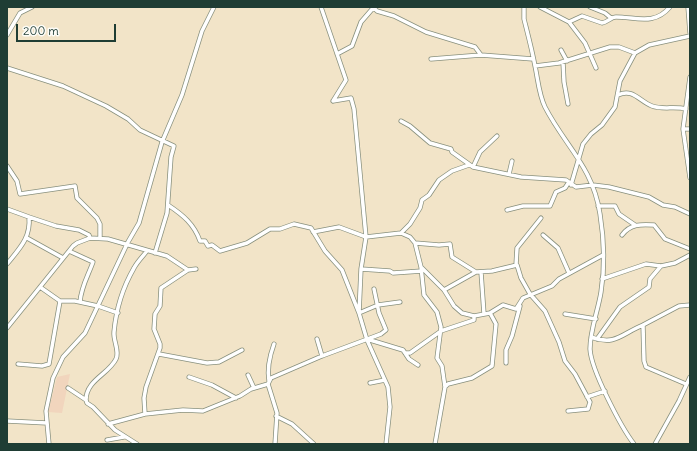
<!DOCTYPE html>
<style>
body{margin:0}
#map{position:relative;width:697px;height:451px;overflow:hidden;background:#f2e4c8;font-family:Delius,sans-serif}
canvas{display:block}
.frame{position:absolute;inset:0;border:8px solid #1f3d34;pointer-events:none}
.scale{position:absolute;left:16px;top:24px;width:100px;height:18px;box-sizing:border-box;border:2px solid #1f3d34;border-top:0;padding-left:5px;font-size:12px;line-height:14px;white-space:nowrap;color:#1f3d34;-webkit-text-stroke:3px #fdfcf7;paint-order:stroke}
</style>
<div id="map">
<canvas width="697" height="451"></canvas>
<div class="frame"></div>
<div class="scale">200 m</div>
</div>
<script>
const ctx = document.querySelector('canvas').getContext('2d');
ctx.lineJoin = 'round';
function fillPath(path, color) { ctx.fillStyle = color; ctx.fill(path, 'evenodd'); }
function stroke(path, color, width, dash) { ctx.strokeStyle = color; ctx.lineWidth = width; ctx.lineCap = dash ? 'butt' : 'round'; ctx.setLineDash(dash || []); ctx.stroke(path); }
const built = new Path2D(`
 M70,374l-8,39 -14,-1 9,-35z`);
const minor = new Path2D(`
 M321,7l25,73 -13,21
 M373,7l4,4 17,5 32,16 49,15 6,8
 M524,7v12c4,16 8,31 11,47 3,14 4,29 10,41 20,39 48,60 55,107 4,25 5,53 1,78 -3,19 -11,38 -11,57 1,21 31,78 44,95
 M540,7l29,15 16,21 11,25
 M590,7l15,6 6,5
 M688,7l2,26
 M569,22l13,-6 20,7c6,-1 9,-6 14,-6 20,0 38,9 54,-10
 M7,35l13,-22 12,-6
 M561,50l6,11
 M337,54l15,-8 9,-24 13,-15
 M431,59l50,-4 52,4
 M563,62l1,20 4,22
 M535,66l24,-3 51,-16h9l16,6 14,-8 41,-9
 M7,68l56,18 43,20 22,13 12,11 34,16 -3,11 -4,56 -12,40
 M690,77l-7,52 7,49
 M618,95c15,-7 21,6 34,11 10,4 23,0 34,3
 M333,101l18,-3 3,11 12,128 -5,32 -2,44 8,27 21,47 2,20 -4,37
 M401,121l9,5 20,17 21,6 1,3 21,15 48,10 45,3 10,7 17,-2 16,2 40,10 14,8 12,2 15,7
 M683,129h7
 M7,166l10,15 3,13 55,-8 2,12 20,20 3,6v14
 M473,167l7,-15 17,-16
 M509,174l3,-13
 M571,185l12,-41 8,-10 11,-9 13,-18 5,-26 15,-28
 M168,205c15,10 26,19 32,36h5l3,5 4,-1 8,6 27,-8 23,-14h10l14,-5 17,4 14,23 17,19 17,43 19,-8 22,-3
 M598,206h17l4,8 16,11
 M7,209l22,8c2,21 -10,32 -22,47
 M507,210l16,-4h27l6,-14 9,-4 4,-6
 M29,217l27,9 23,4 10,5 1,3
 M313,232l26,-5 27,10 35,-4 9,4 5,6 6,24 3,28 13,17 4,15 -4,31 5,8 3,21 -10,57
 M401,233l9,-9 10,-16 2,-8 7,-5 10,-15 13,-9 17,-6
 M543,235l15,13 11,25
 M622,235c8,-11 19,-11 32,-10l11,14 25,10
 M27,238l36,20
 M415,243l24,2 11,-1 2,13 24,15 16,-1 25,-6 4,13 9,16 15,17 14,31 6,19 10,13 15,28 -2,7 -20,2
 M69,251l24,11c-5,14 -12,25 -13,40
 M516,265l1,-17 24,-30
 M421,267l23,23 10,16 8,7 12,3 16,-3 13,-8 13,4 7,-11 29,-12 7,-7 44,-24
 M361,269l29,2 3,2 29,-2
 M481,272l3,42
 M602,279l44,-15 15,2 14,-3 15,-8
 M40,287l20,14h15l23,5 20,7
 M444,290l32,-18
 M565,314l31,5
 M643,325l36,-19 11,-1
 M7,328l66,-82 4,-3 13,-5 18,1 59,17 21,14
 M591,337c25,9 30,-3 52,-12l1,36 2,6 40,17
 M317,339l5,17
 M597,339l23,-32 29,-20 1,-8 11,-13
 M370,340l33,10 6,9 9,6
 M405,353h5l31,-22 33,-11v-4
 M159,354l48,9 12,-1 23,-12
 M506,363v-13l6,-14 8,-30
 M18,364l24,2 7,-2 11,-63
 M248,375l6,13
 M189,377l23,8 24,13
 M269,381c-2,-12 1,-26 5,-37
 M370,383l15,-3
 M446,386l2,-2 24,-6 20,-12 4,-42 -6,-11
 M68,388l18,12 1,3 6,4 22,23 22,14
 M587,397l18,-6
 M86,400c0,-20 23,-26 30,-41 4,-8 -3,-18 -2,-27 2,-22 9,-45 20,-64 3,-6 9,-12 13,-17
 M145,414l-1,-16 2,-11 14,-39v-4l-6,-15 1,-15 5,-8 1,-18 27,-18 8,-1
 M276,416l16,8 22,20
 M7,421l40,2
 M108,424l37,-10 38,-4 20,1 37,-15 11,-7 17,-5
 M107,440l17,-3
 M49,444l-3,-33 7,-33 10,-21 22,-24 43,-91 11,-19 23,-81 20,-47 20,-64 12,-24
 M275,444l2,-31 -9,-29 3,-6 51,-22 59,-22 5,-4 -7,-17 -5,-24
 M655,444l24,-43 11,-24`);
fillPath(built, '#f1d5bd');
stroke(minor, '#88907e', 5);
stroke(minor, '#fff', 3.5);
</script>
